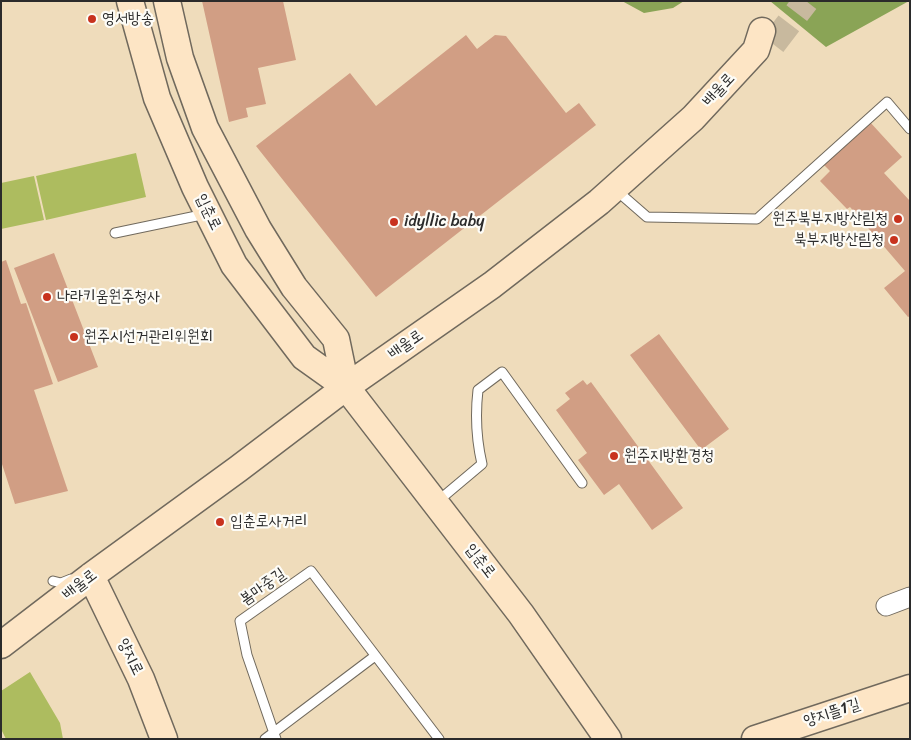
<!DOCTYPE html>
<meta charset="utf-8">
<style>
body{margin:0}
#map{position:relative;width:911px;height:740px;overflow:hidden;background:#efdcbb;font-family:Sriracha,sans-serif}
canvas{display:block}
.frame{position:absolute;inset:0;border:2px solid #2b2b2b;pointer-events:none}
</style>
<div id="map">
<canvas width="911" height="740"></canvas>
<div class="frame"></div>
</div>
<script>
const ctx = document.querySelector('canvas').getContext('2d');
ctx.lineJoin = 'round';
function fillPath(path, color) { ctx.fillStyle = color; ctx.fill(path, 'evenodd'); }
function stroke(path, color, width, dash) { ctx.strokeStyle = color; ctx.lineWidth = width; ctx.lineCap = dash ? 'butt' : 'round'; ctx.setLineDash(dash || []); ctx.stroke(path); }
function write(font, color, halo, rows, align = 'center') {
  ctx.font = font + ' Sriracha,"Poor Story",sans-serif'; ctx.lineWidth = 4.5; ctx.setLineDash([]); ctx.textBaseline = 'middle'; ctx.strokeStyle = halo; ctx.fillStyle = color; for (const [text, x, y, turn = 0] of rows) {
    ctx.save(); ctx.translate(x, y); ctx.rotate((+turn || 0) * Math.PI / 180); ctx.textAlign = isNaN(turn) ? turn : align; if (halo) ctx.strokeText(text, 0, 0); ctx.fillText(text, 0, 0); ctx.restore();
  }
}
const green = new Path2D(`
 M136,153l10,44 -100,23 -10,-44z
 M34,176l10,44 -43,9v-46z
 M30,672l30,51 3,16h-57l-5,-10v-38z`);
const forest = new Path2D(`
 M622,1h62l-11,7 -29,5z
 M770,1h139l-83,46z`);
const building = new Path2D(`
 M202,1h81l13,59 -38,8 8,36 -20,4 2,9 -19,5z
 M466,35l11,14 18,-14 11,1 60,77 13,-10 17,22 -220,172 -120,-151 94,-73 26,33z
 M869,121l33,36 -18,16 26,28v115l-2,1 -24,-29 21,-17 -55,-64 -3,2 -27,-28 10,-10 -8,-8z
 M54,253l44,114 -40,15 -44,-114z
 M6,260l15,44 5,-1 27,81 -19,6 34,101 -53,13 -14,-43v-199z
 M659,334l70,95 -28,21 -71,-95z
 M583,380l4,5 4,-3 92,126 -31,22 -33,-46 -15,11 -26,-35 9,-7 -31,-43 14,-11 -5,-6z`);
const secondaryTunnel = new Path2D(`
 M773,44l33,-43`);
const lane = new Path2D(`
 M616,190l31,27 110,2 130,-117 23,27
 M115,233l91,-19
 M438,501l44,-37c-6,-26 -7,-48 -4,-74l24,-18 80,111
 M53,581l8,2 10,-4
 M265,739l110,-83
 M276,739l-29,-84 -7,-34 71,-50 128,168`);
const street = new Path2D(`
 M886,606l24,-9`);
const secondary = new Path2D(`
 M130,1l27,97 38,89 39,78 70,92 42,30 175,227 87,125
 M167,1l13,57 25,70 53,101 36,58 42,52 10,48
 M91,576l50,103 23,60
 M1,645l90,-69 147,-107 108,-82 146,-102 107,-83 94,-84 63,-68 6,-19
 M755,739l155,-51`);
const markers = [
 [92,19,5,"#c8321e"],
 [898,219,5,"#c8321e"],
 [394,222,5,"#c8321e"],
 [894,240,5,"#c8321e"],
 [47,297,5,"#c8321e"],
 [74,337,5,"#c8321e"],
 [614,456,5,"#c8321e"],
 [220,522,5,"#c8321e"]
];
const poiNames = [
 ["영서방송",102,19],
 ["원주북부지방산림청",888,219,"right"],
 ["idyllic baby",404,222],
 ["북부지방산림청",884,240,"right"],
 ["나라키움원주청사",57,297],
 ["원주시선거관리위원회",84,337],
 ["원주지방환경청",624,456],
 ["입춘로사거리",230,522]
];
const streetNames = [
 ["배울로",719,90,-47],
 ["입춘로",208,212,64],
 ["배울로",406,345,-35],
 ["입춘로",480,561,52],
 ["배울로",80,585,-38],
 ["봄마중길",263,587,-35],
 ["양지로",130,657,64],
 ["양지뜰1길",832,713,-18]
];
fillPath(green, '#adbc5f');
fillPath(forest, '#8aa456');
fillPath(building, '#d19e84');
stroke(secondaryTunnel, '#c8b99e', 26, [26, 13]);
stroke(lane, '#70695d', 11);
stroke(street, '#70695d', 21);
stroke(secondary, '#70695d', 29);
stroke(lane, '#fff', 9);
stroke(street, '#fff', 19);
stroke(secondary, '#fde5c5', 26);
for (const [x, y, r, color] of markers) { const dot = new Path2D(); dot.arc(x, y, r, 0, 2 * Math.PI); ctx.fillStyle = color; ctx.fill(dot); stroke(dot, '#fdfcf7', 2); }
write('16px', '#2b2b2b', '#fdfcf7', poiNames, 'left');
write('16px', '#2b2b2b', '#fdfcf7', streetNames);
</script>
